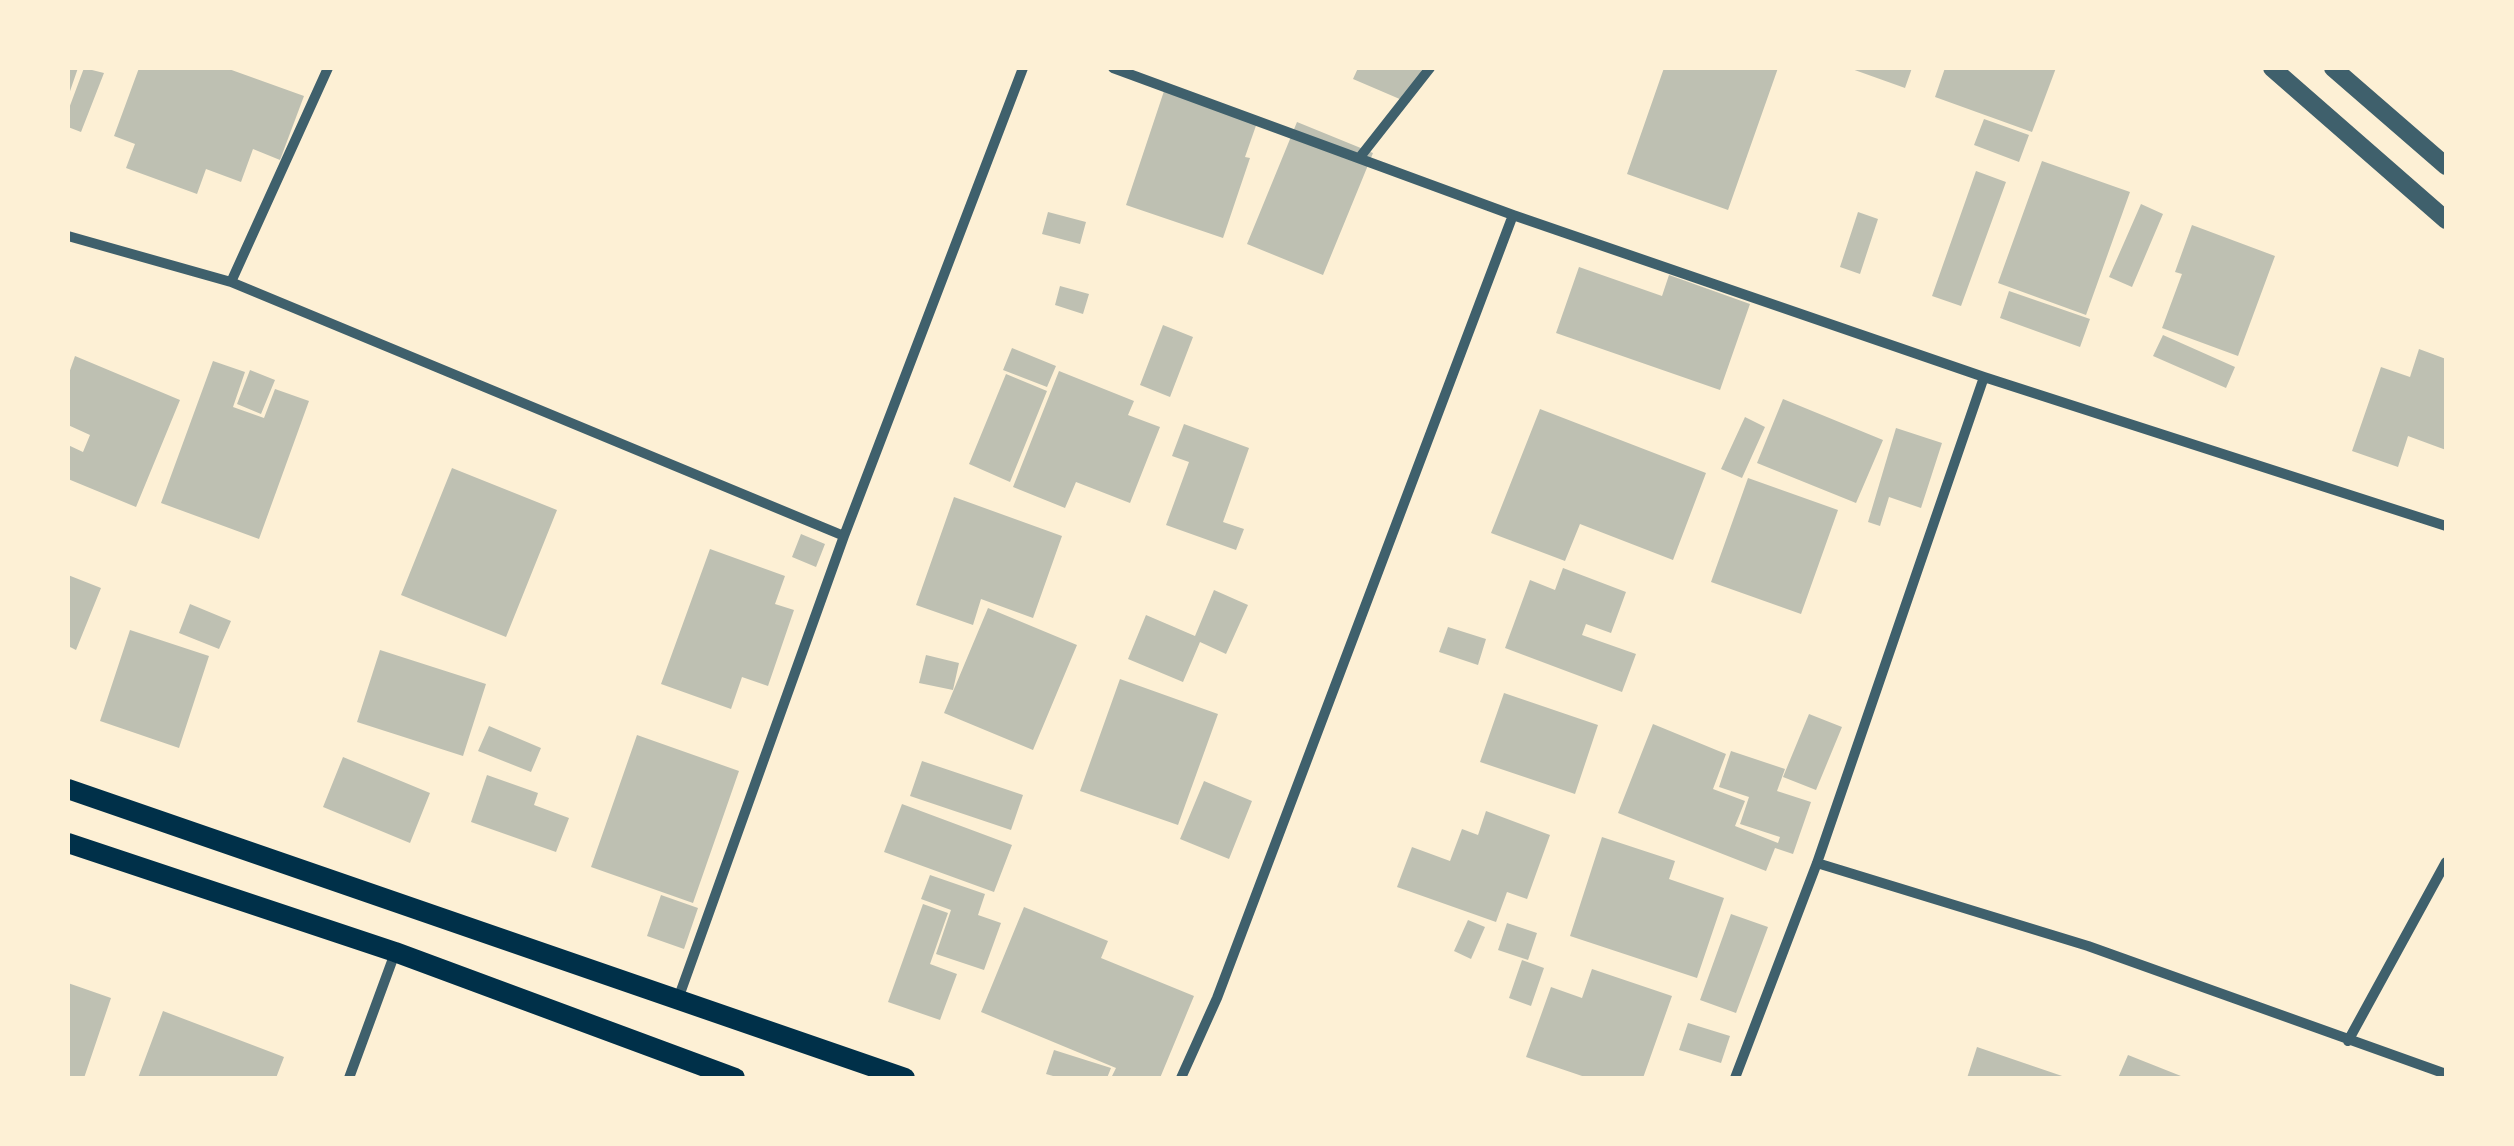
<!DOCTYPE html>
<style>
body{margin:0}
#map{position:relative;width:2514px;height:1146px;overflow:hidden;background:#fdf0d5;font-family:Raleway,sans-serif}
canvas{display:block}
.frame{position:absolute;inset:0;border:70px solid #fdf0d5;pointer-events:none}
</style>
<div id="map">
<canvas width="2514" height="1146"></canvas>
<div class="frame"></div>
</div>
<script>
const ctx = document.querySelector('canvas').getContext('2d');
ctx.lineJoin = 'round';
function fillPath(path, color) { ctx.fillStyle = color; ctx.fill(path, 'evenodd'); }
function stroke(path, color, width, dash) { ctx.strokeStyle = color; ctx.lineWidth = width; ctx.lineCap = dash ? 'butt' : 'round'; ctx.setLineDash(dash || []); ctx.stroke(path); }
const building = new Path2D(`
 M68,68h10l-10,29z
 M84,68l20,5 -23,59 -13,-5v-16z
 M139,68h87l78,28 -24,64 -27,-11 -12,33 -35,-13 -9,25 -71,-26 9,-24 -21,-8z
 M1358,68h59l5,2 -13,33 -56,-24z
 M1664,68h114l-50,142 -101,-36z
 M1849,68h63l-7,20z
 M1945,68h111l-24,64 -97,-35z
 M1166,85l93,32 -14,40 5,1 -27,80 -97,-33z
 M1984,119l45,16 -10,27 -45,-17z
 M1297,122l76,31 -50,122 -76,-31z
 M2042,161l88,31 -44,123 -88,-32z
 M1976,171l30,11 -45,124 -29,-10z
 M2141,204l22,10 -31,73 -23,-10z
 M1048,212l38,10 -6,22 -38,-10z
 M1858,212l20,7 -18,55 -20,-7z
 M2192,225l83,31 -37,100 -76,-28 20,-54 -7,-2z
 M1579,267l83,29 7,-21 81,29 -30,86 -164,-57z
 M1060,286l29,8 -6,20 -28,-9z
 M2009,291l81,28 -10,28 -80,-29z
 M1163,325l30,12 -23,60 -30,-12z
 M2163,335l72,32 -9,21 -73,-32z
 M1012,348l44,18 -9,21 -44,-17z
 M2419,349l27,10v91l-38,-14 -10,31 -46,-16 29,-84 29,10z
 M75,356l105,44 -44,107 -68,-28v-34l15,7 7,-17 -22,-10v-49z
 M213,361l32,11 -12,35 31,11 11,-29 34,12 -50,138 -98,-36z
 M250,370l25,10 -14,34 -24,-10z
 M1059,371l75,30 -6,14 32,12 -30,76 -54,-21 -11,26 -52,-21z
 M1006,374l41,17 -37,91 -41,-18z
 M1783,399l100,41 -27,63 -99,-40z
 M1540,409l166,64 -33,87 -93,-36 -15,37 -74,-28z
 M1745,417l20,10 -23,51 -21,-9z
 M1184,424l65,24 -26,74 21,7 -8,21 -70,-25 23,-63 -17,-6z
 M1896,428l46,15 -21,65 -32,-11 -9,29 -12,-4z
 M452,468l105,42 -51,127 -105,-42z
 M1748,478l90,32 -37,104 -90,-32z
 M954,497l108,39 -29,82 -52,-19 -8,26 -57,-20z
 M801,534l24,10 -9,23 -24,-10z
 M710,549l75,27 -10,28 19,6 -26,76 -26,-9 -11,32 -70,-25z
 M1563,568l63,24 -15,41 -25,-9 -4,11 54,19 -14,38 -117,-44 25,-68 25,10z
 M68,575l33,13 -25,62 -8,-4z
 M1214,590l34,15 -22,49 -26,-12 -17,40 -55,-23 18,-44 49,21z
 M190,604l41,17 -12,28 -40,-16z
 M988,608l89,37 -44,105 -89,-37z
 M1448,627l38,12 -8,26 -39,-13z
 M130,630l79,26 -30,92 -79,-27z
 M380,650l106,34 -23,72 -106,-34z
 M926,655l33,8 -6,27 -34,-7z
 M1120,679l98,35 -40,111 -98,-34z
 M1504,693l94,32 -23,69 -95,-32z
 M1809,714l33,13 -26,63 -33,-13z
 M1653,724l73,30 -13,35 32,12 -10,25 43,17 2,-6 -40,-13 9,-27 -30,-10 12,-36 54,18 -8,22 34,11 -18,52 -18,-6 -9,23 -148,-58z
 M489,726l52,22 -10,24 -53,-21z
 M637,735l102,36 -46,132 -102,-36z
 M343,757l87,36 -20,50 -87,-36z
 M922,761l101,34 -12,35 -101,-34z
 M487,775l51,18 -4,12 35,13 -13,34 -85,-30z
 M1204,781l48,20 -23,58 -49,-20z
 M902,804l110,41 -18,47 -110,-40z
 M1486,811l64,24 -23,64 -20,-7 -11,30 -99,-35 15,-40 38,14 12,-32 16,6z
 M1602,837l73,24 -6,18 55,19 -27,80 -127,-42z
 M930,875l55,19 -7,21 23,8 -17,47 -48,-16 15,-44 -30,-11z
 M661,895l37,13 -14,41 -37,-13z
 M923,904l25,9 -18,51 27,10 -17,46 -52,-18z
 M1024,907l84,34 -7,17 93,38 -34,82h-49l5,-10 -135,-56z
 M1731,914l37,13 -32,86 -36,-13z
 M1468,920l17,7 -14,32 -17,-8z
 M1507,923l30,10 -9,27 -30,-10z
 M1522,960l22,8 -13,38 -22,-8z
 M1592,969l80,27 -29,82h-55l-62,-21 25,-70 31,11z
 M68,983l43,15 -27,80h-16z
 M163,1011l121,46 -8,21h-138z
 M1688,1023l42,13 -9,27 -42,-13z
 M1977,1047l91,31h-101z
 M1054,1050l57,18 -4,10h-47l-14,-4z
 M2128,1055l58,23h-68z`);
const minor = new Path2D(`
 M1113,68l400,147 471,162 462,149
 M1360,157l70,-89
 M68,236l163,46 613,254
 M231,282l97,-214
 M1817,863l271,83 358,128
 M678,999l166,-463 179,-468
 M2348,1041l98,-179
 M349,1078l46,-125
 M1181,1078l36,-80 296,-783
 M1735,1078l82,-215 167,-486`);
const tertiary = new Path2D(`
 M2272,68l174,152
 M2333,68l113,98`);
const secondary = new Path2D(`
 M68,789l837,289
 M68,843l327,109 340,126`);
fillPath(building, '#bec0b2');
stroke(minor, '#3f606c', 10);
stroke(tertiary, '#3f606c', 18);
stroke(secondary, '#003049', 20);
</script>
